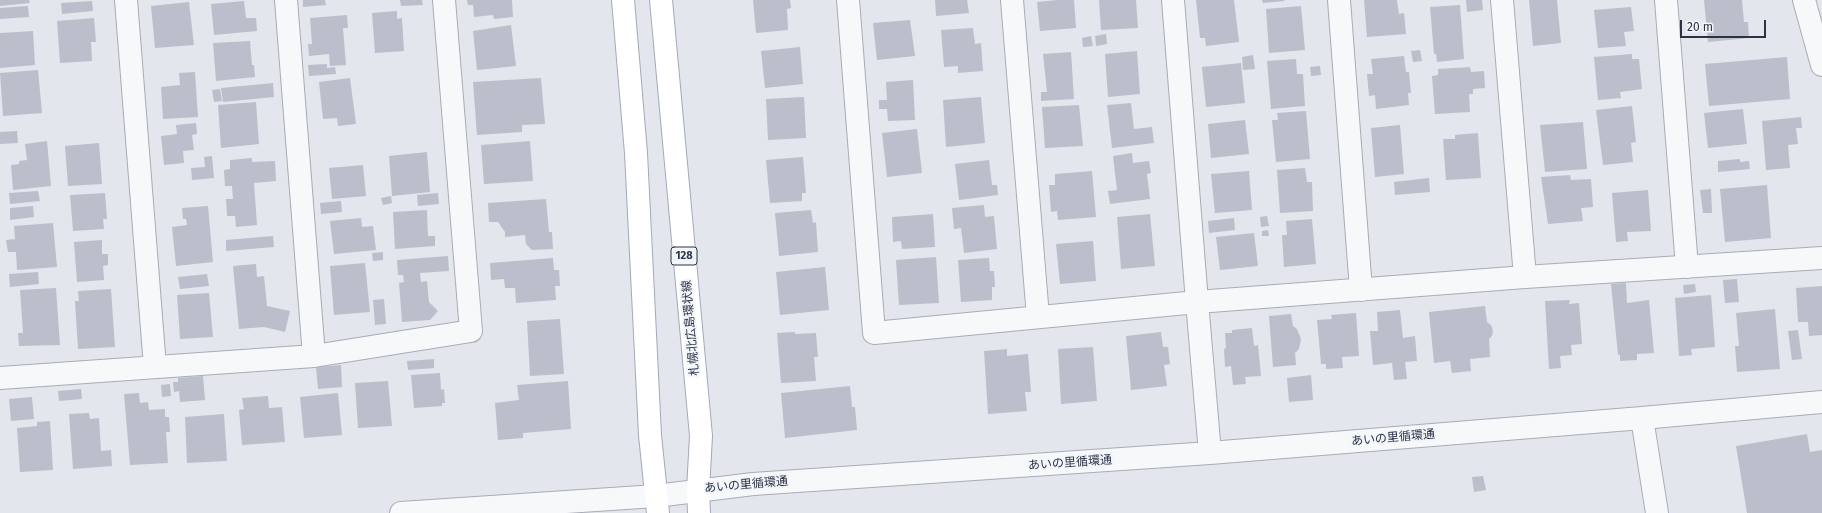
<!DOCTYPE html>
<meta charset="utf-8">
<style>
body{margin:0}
#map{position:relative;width:1822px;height:513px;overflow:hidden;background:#e3e6ed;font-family:"Fira Sans",sans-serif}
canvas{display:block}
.scale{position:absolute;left:1680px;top:20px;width:86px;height:18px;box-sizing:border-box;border:2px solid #293247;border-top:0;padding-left:5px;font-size:12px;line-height:14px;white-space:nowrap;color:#293247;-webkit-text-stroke:3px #f3f6f9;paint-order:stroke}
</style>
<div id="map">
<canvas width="1822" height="513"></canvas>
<div class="scale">20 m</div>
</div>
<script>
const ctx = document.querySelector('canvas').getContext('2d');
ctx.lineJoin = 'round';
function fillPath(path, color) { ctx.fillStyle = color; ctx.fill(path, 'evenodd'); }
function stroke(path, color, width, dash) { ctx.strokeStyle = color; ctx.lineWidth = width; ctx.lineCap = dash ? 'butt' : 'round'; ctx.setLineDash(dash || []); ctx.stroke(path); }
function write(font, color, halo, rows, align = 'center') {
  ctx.font = font + ' "Fira Sans","Noto Sans JP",sans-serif'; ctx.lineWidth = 4; ctx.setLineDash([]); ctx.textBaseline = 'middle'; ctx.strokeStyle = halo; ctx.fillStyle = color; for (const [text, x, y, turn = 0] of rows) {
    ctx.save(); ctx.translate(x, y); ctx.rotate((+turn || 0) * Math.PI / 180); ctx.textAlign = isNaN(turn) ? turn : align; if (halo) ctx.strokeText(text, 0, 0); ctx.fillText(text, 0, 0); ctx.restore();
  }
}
const building = new Path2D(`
 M0,0h29l1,3 -30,3z
 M303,0h22l1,5 -23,2z
 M400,0h22l1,5 -22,1z
 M467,0h45l1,17 -19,2 -1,-4 -19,2 -1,-12h-5z
 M753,0h37l1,8 -4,1 1,21 -32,3z
 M935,0h32l2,13 -33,3z
 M1058,0h16l2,28 -36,3 -3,-29z
 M1099,0h37l2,28 -37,2z
 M1196,0h38l5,42 -33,4 -1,-8h-5z
 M1262,0h22l1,1 -22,2z
 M1364,0h33l2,14 5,-1 2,21 -39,3z
 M1466,0h16l1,10 -16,2z
 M1529,0h28l4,43 -28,3z
 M1704,0h38l2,22h4l1,16 -41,4z
 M92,1l1,10 -31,3 -1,-11z
 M244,1l2,17h10l1,13 -43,4 -3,-31z
 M189,2l5,43 -39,3 -4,-42z
 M1460,5l4,54 -27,3 -1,-8h-2l-4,-47z
 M28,6l1,11 -29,2v-11z
 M1301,6l4,44 -36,3 -3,-44z
 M1631,7l3,24 -10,1 2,14 -28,2 -4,-38z
 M397,11v8l5,-1 2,33 -29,2 -3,-40z
 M347,15l1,13h-5l3,37 -16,1 -1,-12 -20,2 -1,-12h4l-2,-26z
 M94,18l2,24h-5l1,19 -32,2 -3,-42z
 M910,20l5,36 -38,4 -4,-37z
 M511,25l5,41 -39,4 -4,-39z
 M973,28l2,16 6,-1 2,28 -25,2v-7l-14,1 -3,-37z
 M33,31l2,34 -35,3v-35z
 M1106,34l1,10 -11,2 -1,-10z
 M1091,36l2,10 -10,1 -1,-9z
 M250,41l2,24h2l1,12 -39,4 -3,-38z
 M800,47l3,37 -38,4 -4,-37z
 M1420,50l2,11 -9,1 -2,-11z
 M1137,51l3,43 -32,3 -3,-43z
 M1071,52l3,47 -33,2v-9h6l-4,-38z
 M1632,54v5h7l3,30 -22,3 1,6 -23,2 -4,-43z
 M1253,55l2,14 -12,1 -1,-13z
 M1404,56l2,16h3l2,21h-3l1,12 -33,4 -1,-14 -6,1 -2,-22h6l-2,-15z
 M1787,57l3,42 -81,7 -4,-42z
 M1296,59l1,15h6l2,32 -34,3 -4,-48z
 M1241,63l4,40 -39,4 -4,-40z
 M327,64v4l8,-1 1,7 -27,2 -1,-11z
 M1320,66l1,9 -10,1 -1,-9z
 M1470,67l1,5 13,-1 1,17 -12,1v5h-4l1,18 -35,2 -3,-38 6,-1v-6z
 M38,70l4,43 -39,3 -3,-43z
 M195,72l3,45 -35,2 -2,-32 19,-2 -1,-12z
 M350,78l6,46 -18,2 -1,-8 -14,1 -4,-37z
 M541,78l4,46 -23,1v7l-45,3 -4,-53z
 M913,80l2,40 -27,1 -1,-12h-8v-9h8l-1,-18z
 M273,83l1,14 -51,5 -2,-14z
 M220,89l2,12 -8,1 -2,-12z
 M804,97l2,41 -38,2 -2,-41z
 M981,97l4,46 -39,4 -3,-47z
 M256,102l3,42 -38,4 -3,-43z
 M1131,103l3,26 18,-2 2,16 -42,5 -5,-43z
 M1079,105l4,41 -38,2 -3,-41z
 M1632,106l4,36 -5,1 2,19 -30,3 -7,-55z
 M1743,109l4,35 -39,4 -4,-35z
 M1306,111l4,48 -34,3 -4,-42h6l-1,-7z
 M1801,117l1,11h-6l2,16 -10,1 2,23 -24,2 -4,-49z
 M1245,120l4,34 -38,4 -3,-34z
 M1583,122l4,47 -42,3 -5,-47z
 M196,123l1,11 -5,1 2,15 -11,1 1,12 -20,2 -3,-29 16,-2 -1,-9z
 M1400,125l4,49 -29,3 -4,-49z
 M917,129l5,44 -35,4 -5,-44z
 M17,131l1,12 -18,1v-12z
 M1478,133l3,45 -35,2 -3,-41h12v-4z
 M47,141l4,45 -38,4 -2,-25 8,-1v-3l8,-1 -2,-16z
 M530,141l3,40 -49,3 -3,-39z
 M99,143l3,41 -34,2 -3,-40z
 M427,152l3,40 -38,4 -3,-40z
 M1132,153l1,10 16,-2 2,12 -4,1 3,25 -40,5 -2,-13 9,-1 -4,-34z
 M212,156l2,22 -22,2 -1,-12 14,-1 -1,-10z
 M803,157l3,36h-4v8l-32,2 -4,-43z
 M252,158v4l23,-1 1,20 -22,2 3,42 -21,2 -1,-11h-8l-1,-17h7l-1,-13h-7l-1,-16 6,-1v-9z
 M1740,159v3l9,-1 1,8 -32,3v-11z
 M989,160l3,25h5l1,10 -39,5 -4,-36z
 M363,165l3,31 -34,3 -3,-31z
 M1305,168l2,14h5l1,29 -33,2 -3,-43z
 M1092,171l4,46 -38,3 -1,-9 -6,1 -2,-27h6v-11z
 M1249,171l3,39 -37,3 -4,-39z
 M1570,175l1,5 20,-1 2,28 -12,1 2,13 -35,3 -7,-47z
 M1429,178l1,14 -35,3 -1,-13z
 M1767,185l4,53 -46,4 -5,-53z
 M1711,189l1,24h-9l-3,-23z
 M1648,190l3,41 -24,1 1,9 -12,1 -4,-49z
 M38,191l2,10 -30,3 -1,-11z
 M105,193l2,26h-4l1,10 -31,2 -3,-36z
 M438,193l1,11 -21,2 -1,-11z
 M391,196l1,7 -9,2 -2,-7z
 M546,199l3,33h3l1,17 -21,1 -6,-6 -1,-9 -20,2v-5l-7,-10h-9l-1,-19z
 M341,201l1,11 -21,2 -1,-11z
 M984,205l1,12 9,-1 3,33 -33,4 -3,-25 -7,1 -2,-21z
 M33,206l1,11 -24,3v-12z
 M208,206l5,56 -37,4 -4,-39 15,-2 -1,-6h-3l-1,-11z
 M427,210l1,26h7v10l-40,3 -2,-37z
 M811,210l2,13 3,-1 2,30 -39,4 -4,-43z
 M933,214l2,33 -33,2 -1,-8 -8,1 -1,-25z
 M1150,214l5,52 -34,3 -4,-52z
 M1267,216l2,10 -8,1 -1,-10z
 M361,218l1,9 11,-1 3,24 -42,4 -4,-33z
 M1234,218l1,12 -26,3 -1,-12z
 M1312,219l4,45 -32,3 -2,-32h5l-1,-14z
 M53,223l4,44 -40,3 -1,-18h-8l-2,-12 9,-1 -1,-13z
 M1268,230l1,6h-7v-5z
 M1254,233l4,33 -38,4 -4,-33z
 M273,236l1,11 -48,4v-11z
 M102,240v14h6v11l-5,1 1,14 -27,2 -3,-40z
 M1093,241l3,40 -36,3 -4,-40z
 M383,252v8l-10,1 -1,-8z
 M448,256l1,15 -29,2 1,9 6,-1 2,21 9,9 -8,9 -28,2 -3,-39 5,-1 -1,-7h-5l-1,-15z
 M936,257l3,46 -40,2 -3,-45z
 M553,258l1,12h5l1,16h-5l1,14 -40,3 -1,-15h-10l-1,-9 -13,1 -1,-17z
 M989,258l1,13h4l1,16h-3v13l-31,2 -3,-42z
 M365,263l5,49 -36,3 -4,-49z
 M256,264l1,13 7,-1 3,30 23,5 -5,21 -21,-5 -25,2 -6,-63z
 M825,267l4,43 -49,5 -4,-43z
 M38,272l1,12 -29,3 -1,-13z
 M207,274l2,12 -29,3 -2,-12z
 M1737,279l2,23 -14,1 -2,-23z
 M1626,283l1,20 22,-3 5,53 -17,1v6l-17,1v-6h-2l-7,-71z
 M1695,284l1,8 -12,2 -1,-9z
 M1822,286v49l-13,1 -1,-14h-10l-2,-34z
 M56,288l4,57 -41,1 -1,-13h5l-3,-43z
 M111,289l4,58 -37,2 -3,-48h4l-1,-10z
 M209,293l4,44 -33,2 -3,-44z
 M1711,295l4,52 -24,2 1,6 -13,1 -4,-58z
 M384,299l2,25 -11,1 -2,-25z
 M1570,300l-1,4 10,-1 3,41 -11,1 1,10 -12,1 1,12 -12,1 -4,-68z
 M1485,306l2,16 4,3 2,6 -1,5 -3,3 1,18 -20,2 1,12 -19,2 -2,-12 -16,2 -5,-51z
 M1775,309l5,60 -43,3 -2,-26h4l-3,-33z
 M1400,310l3,28 12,-2 2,25 -12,1 2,17 -13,1 -2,-17 -19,2 -3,-34h8l-1,-19z
 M1356,313l3,43 -17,1 1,11 -17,1v-5h-5l-4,-44 15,-1 -1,-4z
 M1291,314l2,12 4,3 4,10 -2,10 -4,4 1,12 -23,2 -4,-51z
 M560,319l4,55 -34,2 -3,-55z
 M1252,328l2,18 4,-1 3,31 -16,1 1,7 -13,1 -2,-19 -6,1 -1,-18 2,-1 -1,-15h7v-3z
 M1798,330l4,29 -10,1 -4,-29z
 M795,332v2l21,-1 2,24h-4l2,24 -35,2 -4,-50z
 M1161,332l2,15h5l2,17 -6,1 3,21 -36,4 -5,-54z
 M1093,347l4,54 -36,3 -3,-55z
 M1007,349v7l21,-2 3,38h-6l2,19 -39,3 -4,-63z
 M434,359v9l-26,2 -1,-9z
 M341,365l1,22 -24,2 -2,-22z
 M440,373l1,17 3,-1 1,14h-3v3l-28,2 -3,-33z
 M1311,375l2,25 -24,2 -2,-24z
 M203,376l2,24 -25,2 -1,-11 -5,1 -1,-10h5v-4z
 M388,381l4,45 -34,2 -3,-45z
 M568,381l3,48 -48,4v5l-25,2 -3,-37 24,-3 -2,-15z
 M170,384l1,12 -9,1 -1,-12z
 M850,386l2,21h3l2,23 -72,8 -4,-45z
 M81,389l1,10 -23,2 -1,-10z
 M139,393l1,10 8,-1 1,8 16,-1v8h4l1,15h-4l2,31 -38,2 -6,-71z
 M338,393l4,42 -38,3 -4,-41z
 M268,396l1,12 13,-1 3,35 -43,3 -3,-35 5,-1 -2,-11z
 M32,397l2,22 -23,2 -2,-22z
 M89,413l1,6 9,-1 2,33 10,-1 1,16 -39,3 -4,-55z
 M224,414l3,47 -40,2 -2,-46z
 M50,421l3,49 -33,2 -3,-44 20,-2v-4z
 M1807,434l3,18 12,-2v63h-75l-11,-67z
 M1483,476l3,14 -12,2 -2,-15z`);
const minor = new Path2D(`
 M126,0l29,367
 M286,0l28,356
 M848,0l26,333 323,-31 328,-25 297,-19
 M1012,0l26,317
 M1173,0l24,302 13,151
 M1339,0l22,290
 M1502,0l23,277
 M1666,0l21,267
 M1804,0l18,65
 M0,378l314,-22 157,-25 -27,-331
 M1642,418l180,-16
 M401,513l255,-17 97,-12 457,-31 432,-35 15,95`);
const major = new Path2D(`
 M623,0l13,153 14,282 8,78
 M661,0l40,436 -3,54 1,23`);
const shields = [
 [684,256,26]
];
const shieldNames = [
 ["128",684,256]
];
const streetNames = [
 ["札幌北広島環状線",691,328,-95],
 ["あいの里循環通",1393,438,-5],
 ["あいの里循環通",1070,463,-4],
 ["あいの里循環通",746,485,-5]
];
fillPath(building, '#babfcb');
stroke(minor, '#a7acb8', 24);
stroke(major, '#a1aaba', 24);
stroke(minor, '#f7f8fa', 22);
stroke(major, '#fff', 22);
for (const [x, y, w] of shields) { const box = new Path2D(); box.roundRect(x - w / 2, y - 9, w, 18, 3); ctx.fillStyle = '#f3f6f9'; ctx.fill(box); stroke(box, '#293247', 1); }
write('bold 11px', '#293247', null, shieldNames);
write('12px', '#293247', '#f3f6f9', streetNames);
</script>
